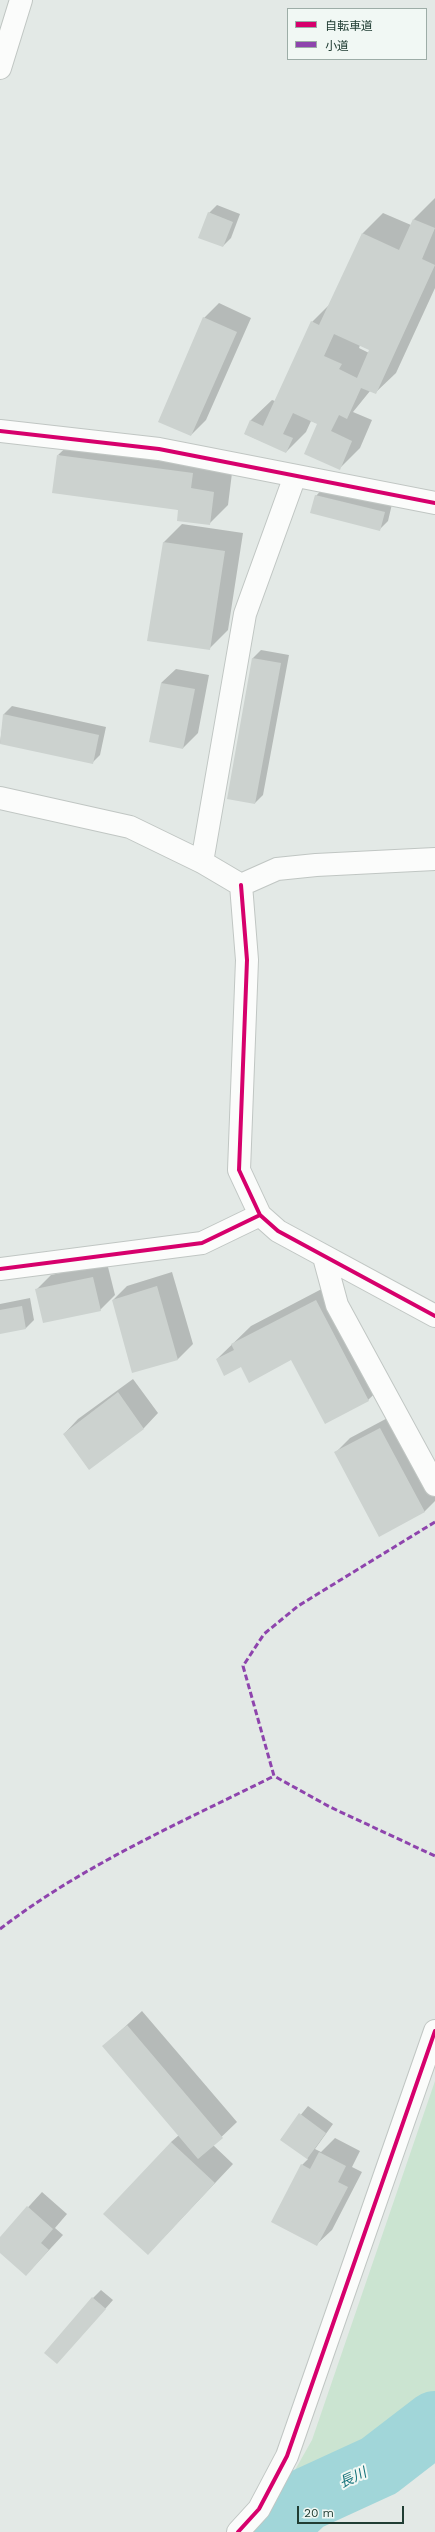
<!DOCTYPE html>
<meta charset="utf-8">
<style>
body{margin:0}
#map{position:relative;width:435px;height:2532px;overflow:hidden;background:#e3e9e6;font-family:"Work Sans","Noto Sans JP",sans-serif}
canvas{display:block}
.legend{position:absolute;left:287px;top:8px;width:140px;height:52px;box-sizing:border-box;background:#f1f8f4;border:1px solid #9dada7;margin:0;padding:5px 7px;list-style:none;font-size:12px;color:#203d33}
.legend li{display:flex;align-items:center;gap:8px;height:20px}
.legend b{width:20px;border:1px solid #9dada7}
.scale{position:absolute;left:297px;top:2506px;width:107px;height:18px;box-sizing:border-box;border:2px solid #203d33;border-top:0;padding-left:5px;font-size:12px;line-height:14px;white-space:nowrap;color:#203d33;-webkit-text-stroke:3px #f1f8f4;paint-order:stroke}
</style>
<div id="map">
<canvas width="435" height="2532"></canvas>
<ul class="legend">
<li><b style="height:5px;background:#d6006c"></b>自転車道</li>
<li><b style="height:5px;background:#8e44ad"></b>小道</li>
</ul>
<div class="scale">20 m</div>
</div>
<script>
const ctx = document.querySelector('canvas').getContext('2d');
ctx.lineJoin = 'round';
function fillPath(path, color) { ctx.fillStyle = color; ctx.fill(path, 'evenodd'); }
function stroke(path, color, width, dash) { ctx.strokeStyle = color; ctx.lineWidth = width; ctx.lineCap = dash ? 'butt' : 'round'; ctx.setLineDash(dash || []); ctx.stroke(path); }
function write(font, color, halo, rows, align = 'center') {
  ctx.font = font + ' "Work Sans","Noto Sans JP",sans-serif'; ctx.lineWidth = 4; ctx.setLineDash([]); ctx.textBaseline = 'middle'; ctx.strokeStyle = halo; ctx.fillStyle = color; for (const [text, x, y, turn = 0] of rows) {
    ctx.save(); ctx.translate(x, y); ctx.rotate((+turn || 0) * Math.PI / 180); ctx.textAlign = isNaN(turn) ? turn : align; if (halo) ctx.strokeText(text, 0, 0); ctx.fillText(text, 0, 0); ctx.restore();
  }
}
const green = new Path2D(`
 M435,2081v364l-19,20 -123,61 -19,-19 38,-67z`);
const shadow = new Path2D(`
 M435,198v90l-39,85 -21,20 -5,-2 -17,21 19,8 -12,28 -21,21 -20,-45 -8,-3 -5,11 -20,20 -41,-18 6,-14 21,-20 3,1 37,-79 18,-18 33,-71 20,-20 28,12 3,-6zM360,345l11,5 -2,3 -10,-5z
 M217,205l23,9 -9,24 -8,8 -14,-33z
 M219,303l32,15 -45,102 -15,15 13,-117z
 M77,437l134,18 -2,15 23,3 -4,32 -19,19 -151,-69z
 M324,487l68,17 -4,17 -9,9 -63,-34z
 M182,524l61,9 -15,97 -19,19 -46,-106z
 M261,650l28,5 -26,140 -8,8 -2,-145z
 M176,669l33,6 -11,58 -15,15 -22,-65z
 M12,706l94,21 -6,28 -8,8 -92,-20 4,-29z
 M107,1263l8,32 -15,15 -64,-20 15,-15z
 M172,1272l21,72 -15,15 -45,13 -20,-72 14,-14z
 M335,1282l52,100 -19,18 -76,-41 -50,7 -25,-7 34,-33z
 M30,1298l4,22 -8,8 -26,5v-29z
 M133,1379l25,34 -14,15 -55,41 -25,-35 14,-15z
 M395,1414l40,76v11l-11,11 -88,-60 14,-14z
 M142,2011l95,111 -24,23 20,19 -67,71 5,-93 8,-7 -75,-89z
 M308,2106l25,18 -18,25 6,3 14,-14 25,13 -8,16 10,5 -30,58 -15,14 -15,-79 6,-6 -27,-20z
 M42,2192l25,22 -12,14 8,7 -37,40 -26,-23v-14z
 M101,2290l12,10 -56,63 36,-65z`);
const river = new Path2D(`
 M271,2532l34,-32 74,-34 56,-43`);
const building = new Path2D(`
 M208,212l25,10 -10,25 -25,-9z
 M413,219l22,9 -13,31 13,6 -59,129 -15,-6 -14,31 -8,-4 -8,16 21,10 -12,29 -36,-16 13,-30 -24,-11 -10,21 10,4 -7,15 -42,-19 6,-14 13,6 48,-105 8,4 43,-92 37,17zM334,334l35,16 -12,28 -18,-9 3,-5 -18,-8z
 M203,317l34,15 -46,104 -33,-14z
 M57,455l136,18 -2,15 23,4 -4,33 -33,-4 1,-11 -126,-17z
 M315,495l70,17 -5,19 -70,-18z
 M163,542l62,9 -15,99 -63,-9z
 M252,658l29,5 -26,141 -28,-5z
 M161,683l34,6 -12,60 -34,-7z
 M3,714l96,21 -6,29 -93,-20z
 M93,1277l8,34 -58,12 -8,-34z
 M157,1286l21,74 -46,13 -20,-73z
 M316,1300l53,101 -44,23 -34,-64 -42,23 -8,-16 -17,9 -8,-17 18,-9 -3,-6z
 M22,1306l4,23 -26,5v-24z
 M118,1392l26,37 -55,41 -26,-36z
 M380,1428l45,84 -46,25 -45,-85z
 M127,2025l96,113 -25,21 -96,-113z
 M299,2113l27,20 -19,26 -27,-19z
 M171,2142l44,41 -67,72 -45,-41z
 M319,2152l27,14 -8,16 10,5 -31,59 -46,-24 30,-58 9,5z
 M27,2206l26,23 -12,14 8,7 -23,26 -26,-23v-16z
 M92,2297l14,12 -49,55 -13,-11z`);
const minor = new Path2D(`
 M0,68l21,-68
 M0,431l159,18 276,54
 M0,798l130,29 72,35 39,23
 M202,862l43,-248 50,-138
 M241,885l6,75 -8,210 21,45 18,16 157,85
 M241,885l36,-16 39,-4 119,-6
 M324,1257l13,48 98,180
 M0,1269l202,-26 58,-28
 M238,2532l21,-23 28,-53 148,-425`);
const quiet = new Path2D(`
 M435,1522l-137,84 -34,28 -21,32 31,110 56,31 105,49
 M0,1929c83,-64 180,-106 274,-153`);
const cycleway = new Path2D(`
 M0,431l159,18 276,54
 M241,885l6,75 -8,210 21,45 18,16 157,85
 M0,1269l202,-26 58,-28
 M238,2532l21,-23 28,-53 148,-425`);
const waterNames = [
 ["長川",353,2478,-25]
];
fillPath(green, '#cbe4d1');
fillPath(shadow, '#0003');
stroke(river, '#a1d6d9', 64);
fillPath(building, '#ccd2cf');
stroke(minor, '#c0c6c3', 24);
stroke(minor, '#fbfcfb', 22);
stroke(quiet, '#8e44ad', 3, [6, 3]);
stroke(cycleway, '#d6006c', 4);
write('italic 14px', '#17747c', '#f1f8f4', waterNames);
</script>
